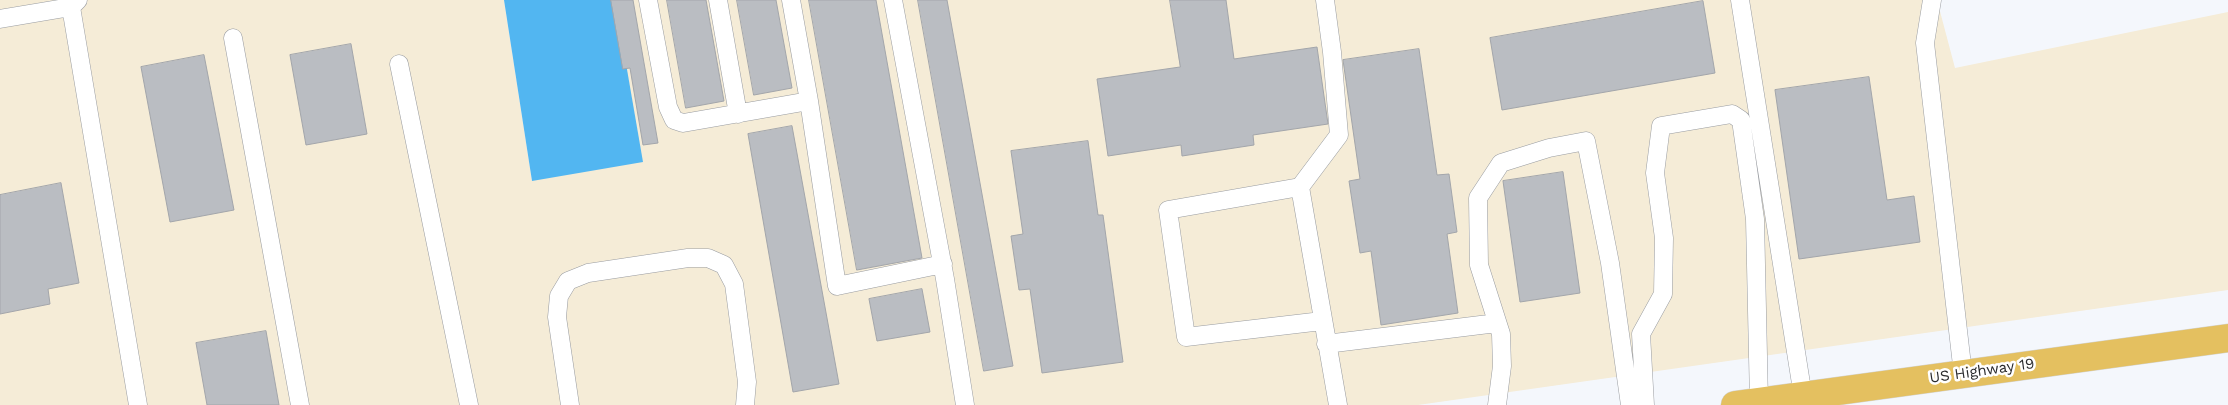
<!DOCTYPE html>
<style>
body{margin:0}
canvas{display:block;background:#f4f7fc}
</style>
<canvas width="2228" height="405"></canvas>
<script>
const ctx = document.querySelector('canvas').getContext('2d');
ctx.lineJoin = 'round';
function fillPath(path, color) { ctx.fillStyle = color; ctx.fill(path, 'evenodd'); }
function stroke(path, color, width, dash) { ctx.strokeStyle = color; ctx.lineWidth = width; ctx.lineCap = dash ? 'butt' : 'round'; ctx.setLineDash(dash || []); ctx.stroke(path); }
function write(font, color, halo, rows, align = 'center') {
  ctx.font = font + ' "Work Sans",sans-serif'; ctx.lineWidth = 5; ctx.setLineDash([]); ctx.textBaseline = 'middle'; ctx.strokeStyle = halo; ctx.fillStyle = color; for (const [text, x, y, turn = 0] of rows) {
    ctx.save(); ctx.translate(x, y); ctx.rotate((+turn || 0) * Math.PI / 180); ctx.textAlign = isNaN(turn) ? turn : align; if (halo) ctx.strokeText(text, 0, 0); ctx.fillText(text, 0, 0); ctx.restore();
  }
}
const commercial = new Path2D(`
 M0,0h504l28,181 83,-181h1322l18,68 273,-56v278l-810,115h-1418z`);
const water = new Path2D(`
 M504,0h111l28,162 -111,19z`);
const building = new Path2D(`
 M611,0h22l25,143 -15,2 -13,-77 -7,1z
 M667,0h39l18,101 -38,7z
 M737,0h39l16,88 -38,7z
 M809,0h67l46,258 -65,12z
 M918,0h29l66,366 -29,5z
 M1170,0h56l8,59 83,-12 11,77 -75,11 1,10 -72,11 -1,-11 -73,11 -11,-77 83,-12z
 M1703,1l12,72 -213,37 -12,-72z
 M351,44l16,90 -61,11 -16,-90z
 M1419,49l18,126 12,-1 8,58 -10,2 11,79 -77,12 -10,-74 -11,2 -11,-72 11,-2 -17,-119z
 M204,55l30,155 -64,12 -29,-155z
 M1869,77l18,123 27,-4 6,46 -121,17 -24,-169z
 M792,126l47,258 -46,8 -45,-258z
 M1088,141l10,74h5l20,147 -81,11 -12,-84 -11,1 -8,-54 12,-2 -12,-83z
 M1563,172l17,121 -60,9 -17,-121z
 M61,183l18,100 -31,6 2,15 -50,10v-119z
 M922,289l8,43 -53,9 -8,-42z
 M266,331l13,74h-72l-11,-62z`);
const service = new Path2D(`
 M648,0l20,107 6,13 9,3 126,-22 28,185 106,-22
 M718,0l20,114
 M791,0l18,101
 M893,0l52,279 20,126
 M1325,0l7,52 7,83 -39,52 38,218
 M1740,0l63,396
 M1932,0l-7,43 38,331
 M71,7l67,398
 M0,19l71,-12 7,-7
 M233,38l67,367
 M399,64l70,341
 M1300,187l-132,23 18,127 136,-16
 M1326,344l171,-21
 M570,405l-13,-88 2,-21 9,-15 20,-8 100,-15h20l16,7 10,19 13,98 -2,23
 M1497,405l5,-39 -1,-32 -22,-69 -1,-67 23,-35 48,-15 37,-7 24,122 20,142
 M1645,405l-4,-71 22,-40 1,-56 -9,-65 6,-47 71,-12 9,6 14,99 4,183`);
const trunk = new Path2D(`
 M1735,405l493,-67`);
const streetNames = [
 ["US Highway 19",1982,371,-8]
];
fillPath(commercial, '#f5ecd7');
fillPath(water, '#52b6f1');
fillPath(building, '#babdc2');
stroke(building, '#a3a6ab', 1);
stroke(service, '#999ca1', 19);
stroke(trunk, '#d4d5d5', 29);
stroke(service, '#fff', 18);
stroke(trunk, '#e4c060', 28);
write('15px', '#2a2b2d', '#fff', streetNames);
</script>
